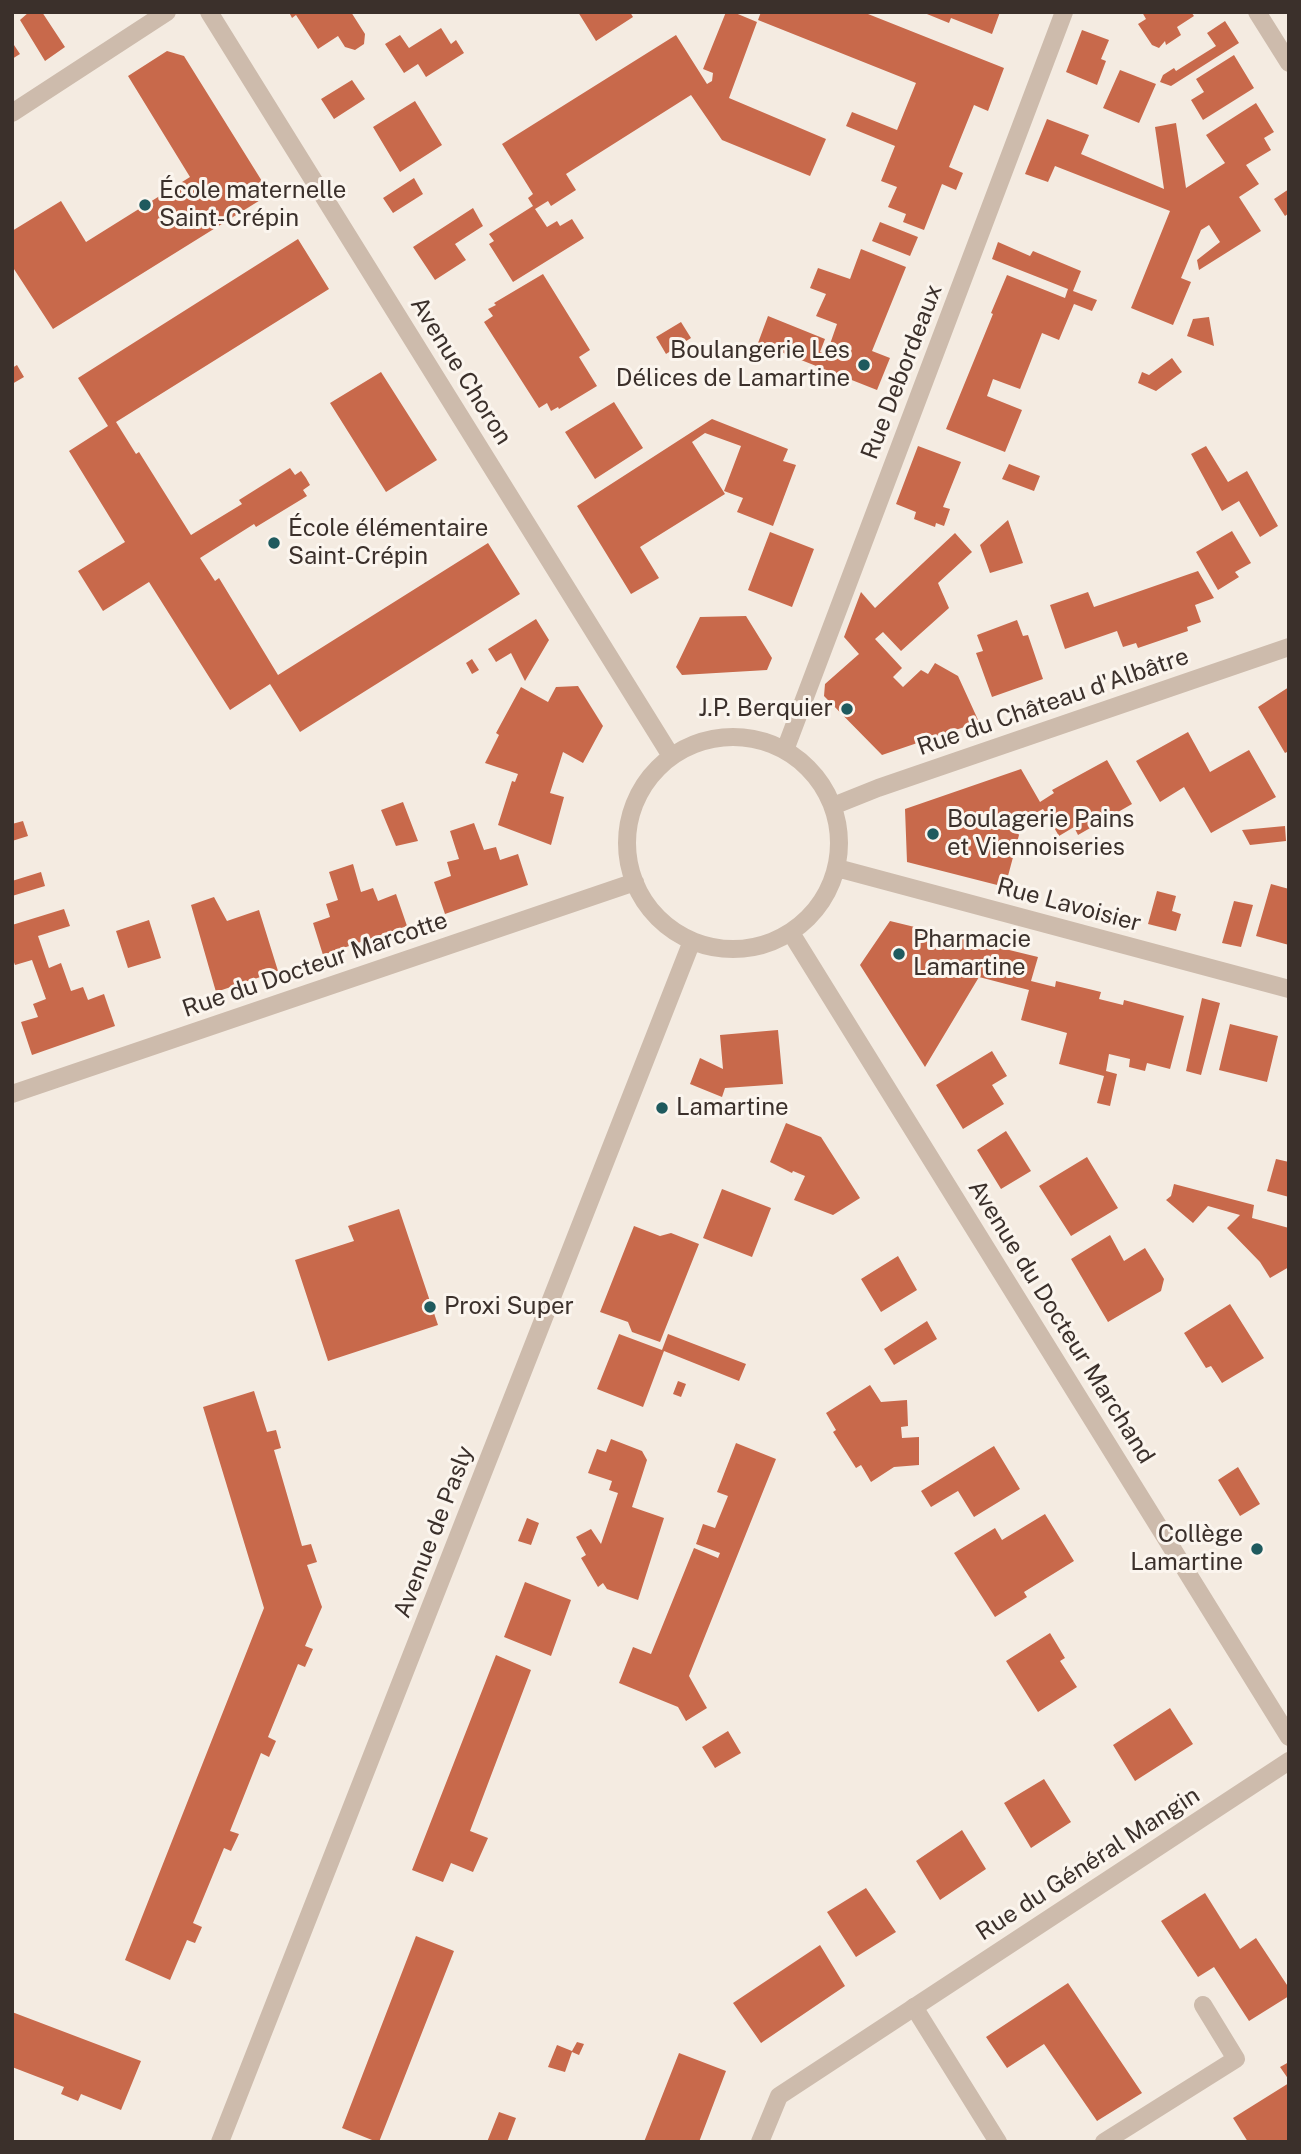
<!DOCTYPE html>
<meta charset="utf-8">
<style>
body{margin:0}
#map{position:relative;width:1301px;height:2154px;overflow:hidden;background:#f4ebe1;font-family:"Public Sans",sans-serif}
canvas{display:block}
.frame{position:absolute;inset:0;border:14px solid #3b302b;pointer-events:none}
</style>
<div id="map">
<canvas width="1301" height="2154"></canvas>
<div class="frame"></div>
</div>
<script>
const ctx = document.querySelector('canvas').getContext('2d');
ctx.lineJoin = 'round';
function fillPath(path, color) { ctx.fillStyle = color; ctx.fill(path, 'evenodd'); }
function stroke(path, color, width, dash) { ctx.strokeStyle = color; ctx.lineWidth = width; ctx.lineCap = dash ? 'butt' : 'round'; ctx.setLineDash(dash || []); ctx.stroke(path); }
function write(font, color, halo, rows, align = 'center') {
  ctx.font = font + ' "Public Sans",sans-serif'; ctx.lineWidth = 6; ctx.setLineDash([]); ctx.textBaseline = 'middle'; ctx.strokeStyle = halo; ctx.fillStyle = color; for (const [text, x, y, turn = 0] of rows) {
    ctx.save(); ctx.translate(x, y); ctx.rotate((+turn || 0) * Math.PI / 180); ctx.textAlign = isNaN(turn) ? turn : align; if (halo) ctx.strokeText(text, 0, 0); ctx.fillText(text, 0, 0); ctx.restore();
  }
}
const building = new Path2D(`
 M29,12h13l23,35 -20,14 -25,-41z
 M289,12h62l14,22 -1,10 -9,6 -10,-3 -7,-11 -20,13 -22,-34 -4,3z
 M578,12h52l3,5 -37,24z
 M726,12h7l24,10 -28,76 97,41 -16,37 -88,-36 -31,-45 -125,79 10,16 -25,16 -3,-5 -13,8 12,18 10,-6 3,5 12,-7 12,19 -71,44 -24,-38 5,-3 -5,-7 44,-28 -5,-8 5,-4 -31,-50 174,-109 31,49 5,-3 1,-8 -10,-4z
 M761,12h102l141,56 -16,43 -14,-6 -25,62 14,6 -7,17 -14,-6 -18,46 -21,-8 3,-8 -18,-7 9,-20 -16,-6 14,-35 -49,-20 6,-14 45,18 19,-47 -158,-63z
 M922,12h78l-8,22 -41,-16 -2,5z
 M1142,12h49l3,4 -17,11 4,8 -15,10 -1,-4 -6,7 -7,-3 -14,-21 8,-5z
 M1225,21l14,22 -68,43 -11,-4 3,-7 11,-7 2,3 40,-25 -9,-13z
 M441,28l10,16 5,-4 8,13 -38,24 -8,-13 -14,9 -19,-29 15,-9 9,13z
 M1082,30l27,10 -8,19 5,2 -9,24 -31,-13z
 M12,42l8,12 -8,5z
 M167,51l17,5 86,138 -217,135 -41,-63v-35l49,-30 25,41 104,-65 -62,-101z
 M1234,55l20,33 -51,32 -12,-20 13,-8 -8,-13z
 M1120,70l36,14 -17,39 -36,-15z
 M352,80l13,19 -31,20 -13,-20z
 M415,101l27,44 -42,27 -27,-45z
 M1256,103l18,29 -10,6 7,12 -25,15 13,19 -20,13 22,34 -62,39 -2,-10 23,-18 -11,-17 -8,5 -20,48 10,4 -18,43 -42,-17 39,-97 -115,-45 -7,16 -23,-8 22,-55 42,16 -8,19 83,35 -9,-62 21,-4 10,65 39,-25 -19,-28z
 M414,178l9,16 -30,19 -10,-15z
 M1289,189v24l-4,3 -11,-17z
 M473,208l10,18 -28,18 11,16 -31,20 -22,-33z
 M880,222l38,15 -8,19 -38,-15z
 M298,239l31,50 -213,133 20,32 3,-2 52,83 51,-31 -3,-4 51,-32 5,7 6,-4 5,7 4,7 -7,5 4,6 -51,31 -2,-3 -54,34 15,23 4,-3 59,97 210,-132 32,51 -220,138 -30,-48 -40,26 -81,-128 -46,29 -25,-40 47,-29 -56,-91 39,-25 -30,-48z
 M998,242l32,14 3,-5 48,20 -8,20 24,9 -5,11 -18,-7 -15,36 -17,-7 -22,56 -27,-10 -6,17 35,14 -17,42 -59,-23 47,-115 -2,-1 16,-38 58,23 3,-9 -76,-30z
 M861,249l45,18 -34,84 18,7 -13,32 -119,-47 10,-27 57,23 -5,13 17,7 4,-8 -12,-4 8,-23 -21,-8 10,-22 -16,-6 8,-20 32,11z
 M543,274l47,76 -11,7 18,29 -38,23 -1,-2 -7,4 -4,-8 -8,5 -55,-86 9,-6 -5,-7 8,-4 -2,-2z
 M1209,317l5,29 -27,-10 6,-17z
 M681,322l10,16 -25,16 -10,-17z
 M1172,358l10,14 -26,19 -18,-8 4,-11 7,3z
 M17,365l7,12 -12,7v-16z
 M381,372l56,88 -51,32 -56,-89z
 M614,402l29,46 -48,31 -30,-47z
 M712,419l76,30 -5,12 13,4 -23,61 -36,-14 6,-14 -19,-7 17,-45 -36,-13 -13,9 33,52 -85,53 19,31 -28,16 -54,-88z
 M918,446l43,16 -18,45 7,2 -6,17 -8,-3 -1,4 -21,-8 2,-7 -20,-8z
 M1206,446l22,36 19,-11 31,55 -18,11 -21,-36 -17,10 -31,-57z
 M1009,464l31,12 -6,15 -32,-12z
 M1008,520l15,43 -33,10 -10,-28z
 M1232,531l19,32 -16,9 4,5 -21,13 -22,-38z
 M770,532l44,17 -22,58 -44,-17z
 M955,533l17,19 -34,31 11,25 -48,43 -18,-19 -8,7 27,29 -9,9 10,10 18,-17 7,4 7,-11 23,13 21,46 -97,33 -58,-59 1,-12 34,-30 -15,-17 17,-45 14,16z
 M1198,571l16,27 -19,7 6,17 -14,5 1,4 -50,17 -2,-5 -13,4 -6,-16 -52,18 -15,-44 38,-13 6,15z
 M746,616l26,42 -5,12 -85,5 -6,-8 24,-50z
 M536,619l13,21 -24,41 -14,-28 -15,9 -8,-13z
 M1017,620l6,16 5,-1 15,44 -51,18 -16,-44 7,-2 -6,-16z
 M472,659l7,11 -7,4 -6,-11z
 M578,686l25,40 -20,37 -20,-11 -13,41 14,4 -13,48 -53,-20 14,-44 3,1 3,-8 -33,-11 14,-28 -3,-2 25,-46 27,15 8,-15z
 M1289,687v64l-4,2 -27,-46z
 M1188,732l22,40 39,-22 27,47 -65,36 -27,-46 -24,15 -24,-41z
 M1107,760l25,44 -54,31 -4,-8 -15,9 -16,-27 -30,16 6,10 -14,52 -98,-25 -2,-53 116,-40 19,33 14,-9 -2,-3z
 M403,802l15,39 -22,5 -15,-36z
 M23,821l5,15 -16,5v-17z
 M474,823l10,27 12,-3 4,13 18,-6 10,31 -83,29 -11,-32 17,-6 -4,-14 12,-3 -9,-28z
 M1285,826l1,15 -36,4 -8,-15z
 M353,864l8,28 12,-4 5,13 18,-7 11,32 -84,29 -10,-32 17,-6 -4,-13 12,-4 -9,-28z
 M41,872l4,14 -33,10v-15z
 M1271,884l18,5v56l-33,-9z
 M1157,891l19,5 -4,15 9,3 -5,17 -28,-7z
 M214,897l13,24 32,-11 19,61 -62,21 -25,-87z
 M1234,901l19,4 -12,42 -19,-4z
 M64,909l6,17 -32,10 11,32 12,-5 10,28 12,-4 5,13 16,-6 11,32 -83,29 -11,-33 17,-5 -5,-13 13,-5 -14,-39 -17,5 -3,-8v-32z
 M149,920l12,38 -33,10 -12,-37z
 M890,921l148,36 -7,24 24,6 1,-6 45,11 -2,7 24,6 1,-5 60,16 -14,53 -23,-6 -2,8 -16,-4 1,-8 -21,-5 -3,17 11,3 -7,32 -13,-3 7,-27 -45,-12 8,-31 -46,-13 8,-30 -50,-13 -54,90 -65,-102z
 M1202,998l18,5 -19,72 -15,-4z
 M1230,1024l48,12 -11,46 -48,-12z
 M778,1030l5,54 -58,4 -3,9 -32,-13 10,-26 23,11 -3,-34z
 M992,1051l15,25 -15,9 12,19 -41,25 -27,-44z
 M786,1123l35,14 39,61 -27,17 -39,-15 11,-24 -12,-5 -1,2 -22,-11z
 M1006,1131l25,40 -30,18 -24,-39z
 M1087,1157l31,51 -47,28 -32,-50z
 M1276,1159l13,3v35l-22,-6z
 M1174,1184l80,21 -2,13 37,10v39l-19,11 -10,-16 -33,-34 13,-13 -32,-9 -15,17 -27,-23 5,-4z
 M722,1189l49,19 -19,49 -49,-19z
 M399,1209l39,116 -110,36 -33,-101 59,-19 -6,-15z
 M634,1226l26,10 11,-3 28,11 -39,98 -28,-10 -4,-10 -28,-10z
 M1110,1235l14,26 21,-13 19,31 -3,12 -53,31 -37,-63z
 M898,1256l19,34 -36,22 -20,-33z
 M1230,1304l34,54 -42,25 -11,-17 -5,2 -22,-35z
 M927,1321l10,18 -43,26 -10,-16z
 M619,1334l43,16 6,-16 78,30 -7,17 -75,-30 -21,56 -46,-18z
 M678,1381l8,3 -5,13 -8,-3z
 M870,1385l11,17 26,-2 1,26 -7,1 1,11 17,-1v28l-25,2 -23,15 -10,-17 -5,3 -23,-36 3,-2 -10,-17z
 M254,1391l13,41 9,-2 5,18 -7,2 28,96 9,-2 6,18 -10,3 15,42 -17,39 8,3 -8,18 -7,-3 -30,73 8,4 -7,16 -8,-4 -31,78 9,3 -8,17 -7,-3 -31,75 9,4 -7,16 -8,-3 -17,40 -45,-20 139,-352 -61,-201z
 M611,1439l31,12 5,9 -15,47 32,11 -26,82 -31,-11 -4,-6 -5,4 -17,-29 5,-3 -10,-18 15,-8 10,15 17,-51 -9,-3 3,-9 -24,-8 9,-24 9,3z
 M736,1443l40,16 -87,217 18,32 -21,13 -8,-14 -59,-24 14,-36 18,7 43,-106 24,10 2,-5 -24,-9 7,-20 12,4 13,-32 -11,-4z
 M994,1446l26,43 -46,28 -16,-26 -27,16 -10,-16z
 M1238,1467l22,37 -20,12 -22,-36z
 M1045,1514l29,47 -50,31 3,5 -32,20 -41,-64 41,-25 7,12z
 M527,1518l12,5 -8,22 -13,-4z
 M525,1582l46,18 -20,56 -47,-19z
 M1050,1633l15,25 -5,3 17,26 -39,25 -32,-51z
 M496,1655l35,15 -61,161 18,7 -15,34 -22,-9 -8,19 -31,-12z
 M1170,1708l23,36 -58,37 -22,-36z
 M728,1731l13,22 -26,15 -13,-21z
 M1044,1779l27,43 -40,26 -27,-45z
 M962,1830l24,39 -46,31 -24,-39z
 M866,1888l30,44 -40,25 -29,-45z
 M1205,1893l35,56 16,-11 33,50v8l-40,25 -35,-54 -16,10 -37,-56z
 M416,1936l38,15 -75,191h-2l-35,-14z
 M820,1945l25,41 -84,57 -28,-40z
 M1068,1983l74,110 -45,28 -53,-77 -37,24 -21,-31z
 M12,2012l129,49 -20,49 -40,-16 -3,7 -17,-7 3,-7 -52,-20z
 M577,2042l7,2 -5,11 -7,-3 -7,20 -17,-5 9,-22 15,6z
 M679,2053l47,18 -27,71h-55z
 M1289,2062v18l-9,-13z
 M1289,2083v59h-41l-15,-24z
 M499,2112l17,6 -9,24h-20z`);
const lane = new Path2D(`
 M914,2007l84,135
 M1104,2142l132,-83 -33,-54`);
const street = new Path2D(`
 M209,12l462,744
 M1257,12l32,51
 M12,113l155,-101
 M627 843a106 106 0 1 1 212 0a106 106 0 1 1-212 0Z
 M785,750l279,-738
 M833,806l45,-18 411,-141
 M837,868l452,121
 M791,933l498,804
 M12,1094l623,-212
 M220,2142l472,-1201
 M760,2142l19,-46 510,-335`);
const markers = [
 [145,205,7,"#1f5a5e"],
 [864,365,7,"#1f5a5e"],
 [274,543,7,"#1f5a5e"],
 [847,709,7,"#1f5a5e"],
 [933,834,7,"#1f5a5e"],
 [899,954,7,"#1f5a5e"],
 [662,1108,7,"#1f5a5e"],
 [430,1307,7,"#1f5a5e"],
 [1257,1549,7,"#1f5a5e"]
];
const poiNames = [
 ["École maternelle",159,191],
 ["Saint-Crépin",159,219],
 ["Boulangerie Les",850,351,"right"],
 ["Délices de Lamartine",850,379,"right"],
 ["École élémentaire",288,529],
 ["Saint-Crépin",288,557],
 ["J.P. Berquier",833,709,"right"],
 ["Boulagerie Pains",947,820],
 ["et Viennoiseries",947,848],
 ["Pharmacie",913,940],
 ["Lamartine",913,968],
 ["Lamartine",676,1108],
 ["Proxi Super",444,1307],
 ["Collège",1243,1535,"right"],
 ["Lamartine",1243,1563,"right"]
];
const streetNames = [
 ["Avenue Choron",461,371,58],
 ["Rue Debordeaux",902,372,-69],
 ["Rue du Château d'Albâtre",1053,702,-19],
 ["Rue Lavoisier",1069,905,15],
 ["Rue du Docteur Marcotte",315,965,-19],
 ["Avenue du Docteur Marchand",1061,1322,58],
 ["Avenue de Pasly",434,1532,-69],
 ["Rue du Général Mangin",1088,1864,-33]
];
fillPath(building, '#c8694b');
stroke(lane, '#cdbbac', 18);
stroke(street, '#cdbbac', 18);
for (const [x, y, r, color] of markers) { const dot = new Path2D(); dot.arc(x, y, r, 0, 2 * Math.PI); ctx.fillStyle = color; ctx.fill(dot); stroke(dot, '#fbf5ee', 2.5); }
write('24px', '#3b302b', '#fbf5ee', poiNames, 'left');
write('24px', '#3b302b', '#fbf5ee', streetNames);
</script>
